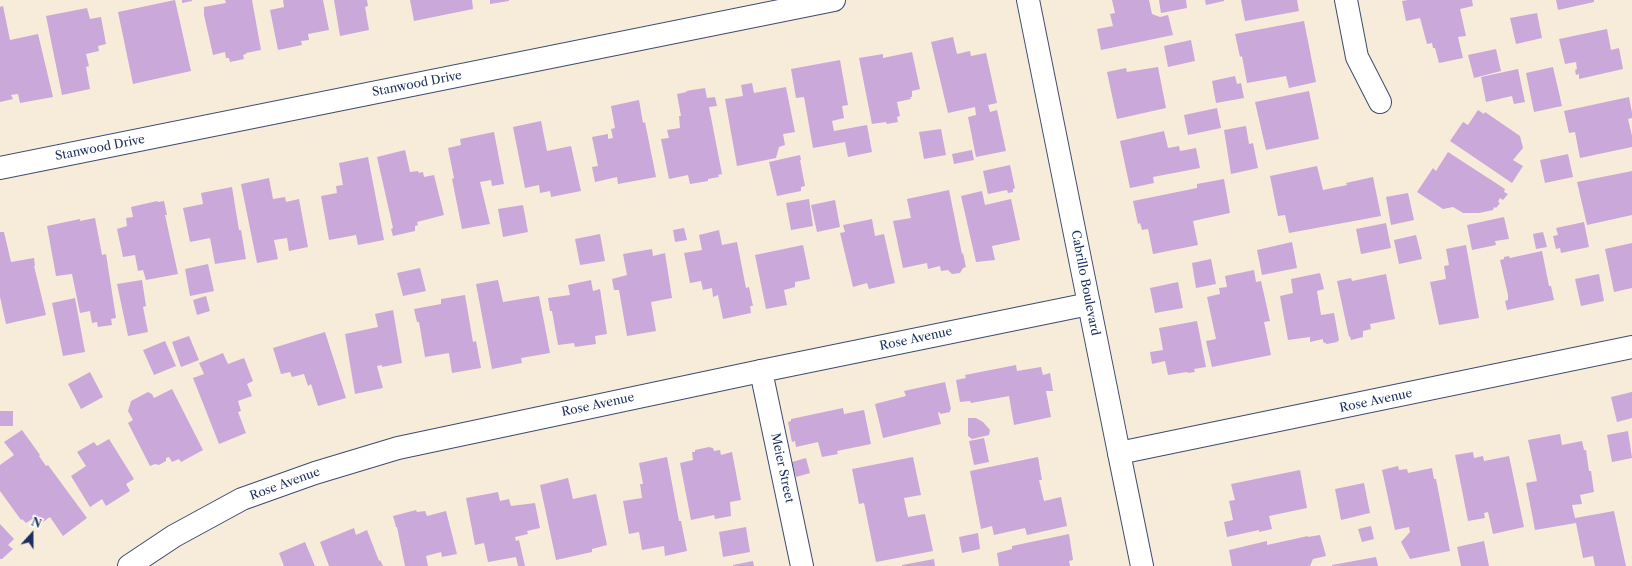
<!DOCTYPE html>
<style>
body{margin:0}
#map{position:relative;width:1632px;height:566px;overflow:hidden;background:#f7ecda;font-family:"Libre Caslon Text",serif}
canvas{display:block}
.north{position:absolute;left:12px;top:514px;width:40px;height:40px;-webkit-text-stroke:3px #fff;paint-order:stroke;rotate:21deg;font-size:11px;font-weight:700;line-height:16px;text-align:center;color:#1b2f5e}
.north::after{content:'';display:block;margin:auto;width:14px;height:18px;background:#1b2f5e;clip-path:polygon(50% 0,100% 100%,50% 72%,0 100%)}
</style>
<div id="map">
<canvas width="1632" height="566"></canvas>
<div class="north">N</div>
</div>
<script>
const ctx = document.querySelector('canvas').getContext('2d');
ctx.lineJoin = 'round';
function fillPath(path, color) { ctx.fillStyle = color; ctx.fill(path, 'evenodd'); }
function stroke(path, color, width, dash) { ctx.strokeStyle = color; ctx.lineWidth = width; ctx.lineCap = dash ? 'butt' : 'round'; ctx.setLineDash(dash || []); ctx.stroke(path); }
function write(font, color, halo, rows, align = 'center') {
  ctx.font = font + ' "Libre Caslon Text",serif'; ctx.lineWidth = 3.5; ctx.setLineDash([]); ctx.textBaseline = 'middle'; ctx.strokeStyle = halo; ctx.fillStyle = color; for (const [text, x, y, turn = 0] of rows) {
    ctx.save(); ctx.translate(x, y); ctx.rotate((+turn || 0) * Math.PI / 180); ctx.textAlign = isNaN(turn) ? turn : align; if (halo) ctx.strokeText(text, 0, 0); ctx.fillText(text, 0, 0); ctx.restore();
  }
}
const building = new Path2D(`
 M175,0l16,71 -58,13 -15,-72z
 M182,0h10v1l-10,2z
 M225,0h27l9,50 -15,3v1l-3,1 1,4 -14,3 -1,-4h-3l-1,-6 -12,3 -9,-40v-8l22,-4z
 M283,0h40l6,30 -21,4 1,6 -8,1 1,4 -24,5 -8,-40 14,-3z
 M334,0h33l1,6 -3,1 4,23 -29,6z
 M410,0h62l1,9 -59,12z
 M490,0h19v1l-19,3z
 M1112,0h37l3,14 8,3 8,-2 5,20 -72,15 -4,-21 16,-3 -3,-12 5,-1z
 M1159,0h27l1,8 -26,5z
 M1205,0h19v1l-18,4z
 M1241,0h56l2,11 -54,10z
 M1408,0h64l1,6 -13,3 6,27 -8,1 5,21 -24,5 -4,-15h-2l-1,-5 -5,1 -7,-26 -14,3 -4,-20z
 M1556,0h38v2l-36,8z
 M3,6l7,34 28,-6 15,63 -33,6 -2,-9 -7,1 2,4 -13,3v-95z
 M87,8l3,11 11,-2 5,27 -8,2 1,5 -13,3 3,12 -3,1 4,22 -28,6 -16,-79z
 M1537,13l5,25 -26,6 -6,-26z
 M1304,21l12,61 -27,6 -3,-12 -39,7 -5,-27 -2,1 -5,-23z
 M1607,29l4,21 8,-2 4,21 -44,10v-5l-3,1 -1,-5 2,-1 -1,-7 -11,2 -6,-25z
 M953,37l4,17 13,-3 1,5 15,-3 11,50 -9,2 2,7 7,-2 9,41 -30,6 -8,-40 8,-2 -1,-8 -27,6 -17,-71z
 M1191,40l4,21 -27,6 -4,-21z
 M1496,49l5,22 -27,7 -6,-23z
 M912,52l8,37 -8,2v6h-2l1,2 -14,3 3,14 -3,1 1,5 -11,2 -1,-2 -14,2 -13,-66 24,-4v4z
 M840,60l8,45 -6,1 2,12 -12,3 2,10 33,-6 5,27 -24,5 -3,-15 -32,6 -9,-51 -8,1 -5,-29z
 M1158,67l8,41 -49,11 -10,-47 19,-4 1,4z
 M1553,67l9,39 -28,6 -8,-39z
 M1518,69l7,33 -11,2 -2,-8 -26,6 -5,-25z
 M1235,76l2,8 4,-1 3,15 -28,5 -4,-22z
 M752,83l2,10 32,-6 9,45 -12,2 2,11 -6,2 -3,11 -39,8 -12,-67 18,-3 -2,-11z
 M705,88l2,10 8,-1 2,9 -8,1 13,67 -4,1 1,2 -11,2v2l-18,3 -2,-9 -19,4 -8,-40 8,-1 -2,-8 13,-2 -1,-12h2l-4,-22 10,-2 -1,-1z
 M1309,91l10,48 -53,11 -11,-48z
 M1629,97l3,16v5l-4,1 4,17v11l-52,11 -5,-26 -6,1 -5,-22z
 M639,100l4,23 2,-1 11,55 -38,7 -1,-7 -22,5 -3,-15 6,-1 -6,-29 16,-3v5l5,-1 -2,-9 4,-1 -4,-22z
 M1217,108l4,20 -33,7 -4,-20z
 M1478,110l6,4 1,-2 35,24 3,12 -10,12 10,6 -11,17 -62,-42 13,-19 5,3z
 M541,121l6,30 24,-5 10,45 -30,6 -1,-6 -10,2 -1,-8 -14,3 -12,-61z
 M1246,126l3,18 4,-1 5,25 -27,6 -7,-44z
 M941,129l5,26 -22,4 -5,-27z
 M1164,131l4,17 11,-2 1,5 16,-3 4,20 -47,9 1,6 -24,5 -10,-47z
 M494,132l10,52 -12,2 -1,-6 -11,2 10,42 -28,5 -10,-50 2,-1 -6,-30 13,-3 -1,-6z
 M405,150l5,22 8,-1 1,2 4,-1 1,5 10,-2 10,40 -27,7 1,3 -3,1v5l-22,5 -2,-7 2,-1 -16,-71z
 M972,150l2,10 -20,4 -2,-10z
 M1448,152l57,37 -1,3 4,2 -5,6 -3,-2 -2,4 2,1 -4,5 -2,-1 -1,3 -14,3h-16l-10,-6 -10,2 -26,-17 16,-24 3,3z
 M1568,154l5,23 -28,6 -5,-23z
 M800,155l1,5h-1l5,26 -4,1v4l-24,5 -8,-34z
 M368,157l16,83 -26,5 -2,-10 -27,5 -8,-44 16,-3 -1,-7 7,-1 -4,-22z
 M1010,165l5,23 -2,1v3l-5,1 -1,-3 -19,4 -5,-23z
 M1317,166l6,24 24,-5 -1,-2 27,-6 8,39 -92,17 -4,-18 -7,1 -8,-40z
 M1632,171v44l-45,10 -10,-43z
 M269,178l4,21 12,-2 1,5 13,-3 9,48 -19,4 -2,-13 -13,2 4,19 -21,4 -16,-79z
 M1224,179l6,34 -37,8 5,24 -45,9 -5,-25 -6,1 -2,-7 -2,1 -5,-23 64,-13v-4z
 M232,187l7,43h2l5,29 -31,5 -5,-26 -20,4 -7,-34 20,-4 -2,-11z
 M949,190l13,64 1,-1 3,14 -3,1 -3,5 -8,1 -4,-4 -7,1 -1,-5 -12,3 -1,-6 -24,5 -10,-47 18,-3 -4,-19z
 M982,191l3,14 26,-6 9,41 -28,6 3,14 -19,2 -15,-66z
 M1408,193l6,27 -23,5 -5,-28z
 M809,199l4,27 -22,4 -5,-27z
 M835,200l5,27 -23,5 -6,-27z
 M157,201l1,1 6,-1 3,14h-2l13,59 -32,6 -3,-10 -5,1 -3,-16 -12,2 -6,-28 10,-3 -1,-8 7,-1 -2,-10z
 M523,205l5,27 -25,5 -5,-28z
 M1504,217l5,22 -14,2 1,4 -24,5 -5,-25z
 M95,218l7,37 4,-1 10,64 -5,1 1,6 -14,2 -1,-5 -5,1 -2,-12 -10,2 -8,-39 -16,2 -9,-50 33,-7v2z
 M872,219l3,17 9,-2 11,49 -26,6 -2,-6 -14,4 -13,-54 5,-1 -2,-7z
 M1584,222l5,25 -28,6 -1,-5 -4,1 -3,-13 5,-1 -2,-7z
 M1386,223l5,25 -30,6 -5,-25z
 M684,228l3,12 -12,2 -2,-12z
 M719,230l3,15 15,-3 9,46 3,-1 4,19h-3l1,7 -28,6 -5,-24 -5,2 -1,-9 -9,2 -2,-9 -11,2 -6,-30 18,-3 -3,-15z
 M0,232h4l7,30 23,-4 1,8h-1l12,49 -40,9 -6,-27z
 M1543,232l4,15 -11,2 -3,-15z
 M600,234l5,27 -25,4 -5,-26z
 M1416,235l6,24 -23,5 -5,-24z
 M1292,242l5,26 -35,7 -5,-25z
 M1632,243v45l-18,4 -9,-43z
 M803,245l7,34 -15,3v5l-11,3 3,15 -21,4 -11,-54z
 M1466,245l13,73 -40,7 -9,-43 16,-3 -2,-13 5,-1 -3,-16z
 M652,249l1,7 12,-3 7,45 -21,4 5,29 -29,5 -8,-46h-5l-2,-11 15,-4 -4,-21z
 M1542,251l7,35h2l3,14 -47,10 -2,-9 3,-1v-5l-8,-35 4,-1v-2l5,-1 1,2z
 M1211,259l5,25 -20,4 -4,-25z
 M208,264l6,27 -24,5 -5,-27z
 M420,268l6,23 -23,5 -6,-23z
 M1254,270l2,12 5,-1 9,40 -6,1 7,33 -59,12 -6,-26 10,-2 -9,-42 13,-3 -1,-6 8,-1 -2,-11z
 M1320,273l4,16 -7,2 4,24 13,-2 5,27 -2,2 -10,2 -4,-2v-3l-13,3v-5l-22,3 -8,-44 13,-3 -2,-14z
 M1386,274l9,45 -25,5 1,5 -8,2v6l-12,3 -1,-4 -1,1 -12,-56 14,-3 1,3z
 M1599,274l5,27 -23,5 -6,-27z
 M142,280l4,26 -3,1 5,25 -20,4 -11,-52z
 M498,280l5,22 36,-6 11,57 -29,5 1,5 -30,6 -16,-85z
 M591,280l2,11 7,-2 7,45 -12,2 1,8 -21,3 -1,-4 -16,2 -6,-34h-2l-2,-13 22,-3 -2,-10z
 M1178,282l5,26 -28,5 -5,-25z
 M465,295l8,47 3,-1 5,27 -29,5 -3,-20 -24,4 -6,-35h-2l-3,-13 27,-5v-5z
 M206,296l4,15 -13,4 -4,-15z
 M75,298l10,54 -22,4 -11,-53z
 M393,310l9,53 -20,4v-2l-5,1 6,22 -28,6 -10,-60 33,-7 -3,-13z
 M1197,321l9,46 -12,2 1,3 -7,1 -1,-1 -19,3 -3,-14 -13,3 -2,-12 13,-2 -4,-22z
 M325,332l21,66 -28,8 -7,-22 -3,2 -4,-12 -12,3 -2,-5 -9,2 -8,-26z
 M189,336l10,24 -18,7 -9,-25z
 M165,341l11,25 -22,9 -11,-25z
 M223,353l5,11 16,-6 9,23 -6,3 5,12 -14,5 3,10 -3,1 8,21 -27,11 -26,-66 11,-4 -5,-11z
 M1016,365l1,6 24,-4 2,8 7,-2 3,18h-7l5,26 -37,8 -5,-29 -38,7 -1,-2 -10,1 -4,-22 10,-2 -1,-3z
 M90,372l13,25 -22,12 -13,-25z
 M945,382l6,27 -1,1v2l-10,2v-2l-2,1 3,11 -58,14 -8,-34 31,-8 -2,-5z
 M172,389l31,61 -22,12 -2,-3 -7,3 -3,-5 -3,1v3l-7,4 -4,-1 -5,2 -22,-43 5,-3 -5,-9 3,-10 17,-9 4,2 2,4z
 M1632,392v26l-15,4 -6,-25z
 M843,408l1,6 20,-4 7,34 -34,7 1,3 -16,3 -4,-15 -22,5 -1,-6 -3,1 -4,-20 3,-1v-2z
 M0,411h13v15h-13z
 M968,418h8l7,4 7,8 -1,5 -17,4 -4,-3z
 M22,430l18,25 -1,1 7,10 2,-1 39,53 -24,18 -13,-19 -7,5 -2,-3 -5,4 -4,-4 -6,4 -4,-4 -1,1 -21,-29v-26l14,-10 -10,-13z
 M1628,431l4,27 -20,4 -5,-27z
 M1560,434l2,11 20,-4 2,9h2l3,21h2l3,21 -14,3 2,9 -10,1 3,13 39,-7 12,55h-31l-2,-10 -10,2 -7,-35 -41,7 -9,-47 11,-2 -9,-41z
 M984,438l5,24 -15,3 -5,-24z
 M109,439l25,40 -8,5 4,7 -24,15 -4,-7 -12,8 -19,-31 15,-10 -9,-14 17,-10 3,4z
 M709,447l4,1 1,3 6,-1 1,5 11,-3 9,48 -11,2 1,14 -16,3 -1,-4 -23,5 -11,-57 13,-3 -1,-8h3v-2z
 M1473,452l1,6 9,-2 1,5 25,-5 15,71 -31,7 -5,-22 -4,1 1,5 -17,3 -13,-66z
 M667,457l12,64h2l6,30 -22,5 -1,-10 -22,4 -3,-18 -10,2 -6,-33 19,-3 -2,-14h3l-4,-21z
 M913,457l8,38 -17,3 4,19 17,-3 8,37 -57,11 -12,-59 -5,1 -7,-35z
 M1038,457l4,23h-3l5,21 17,-4 6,29 -40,9 -2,-7 -31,7 -2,-9 -11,3 -11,-58z
 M806,458l4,15 -14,4 -4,-15z
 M1398,466l1,4 8,-1 1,4 24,-5 2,11h2l14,72 -40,8 -9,-17 9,-10 -1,-5 -14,3 -13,-60z
 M1300,470l7,38 -38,8 3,13 -13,3v-2l-32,7 -3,-15 9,-2 -4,-19 6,-1 -4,-16z
 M568,478l5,21 23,-5 11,51 -15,4v3l-36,8 -16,-75z
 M1364,483l6,30 -29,7 -6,-31z
 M498,492l2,9 9,-2 2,7 24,-3 5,25 -13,3 1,3 -13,3 1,4 3,-1 6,26h-7l-2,-9 -28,5 -4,-19 -9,2 -9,-47z
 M416,510l1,2 8,-1 2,5 19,-5 11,43 -15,3 -1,-5 -15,4 2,10h-23l-8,-39h-1l-3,-11z
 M0,524l14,15 -6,6 5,4 -11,10h-2z
 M1371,526l3,13 -12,3 -4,-13z
 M746,527l4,25 -27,5 -4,-25z
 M354,528l2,7 11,-5 12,31 1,-1 3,6h-54l-9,-24z
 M978,533l2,16 -18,4 -3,-16z
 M1069,534l4,26 -4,1 1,5h-71l-2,-13 15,-4v-3z
 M1320,535l6,21 -13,3 -3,7h-78l-3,-16 38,-9v4l41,-9v1z
 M1484,541l5,25h-28l-4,-19z
 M305,542l10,24h-31l-5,-13z
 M1376,557l2,9h-46v-1z
 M934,559l1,7h-33v-1z
 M753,561l1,5h-21v-1z`);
const street = new Path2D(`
 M1028,0l61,304
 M1346,0l11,57 23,45
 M0,168l834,-168
 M761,371l41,195
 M1119,453l23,113`);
const secondary = new Path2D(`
 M129,566l45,-30 68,-37 73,-26 83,-25 363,-77 328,-67 30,149 513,-106`);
const streetNames = [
 ["Stanwood Drive",417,84,-11],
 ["Stanwood Drive",100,148,-11],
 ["Cabrillo Boulevard",1085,283,79],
 ["Rose Avenue",916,339,-12],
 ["Rose Avenue",1376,401,-12],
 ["Rose Avenue",598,405,-12],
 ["Meier Street",782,468,78],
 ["Rose Avenue",285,484,-20]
];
fillPath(building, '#caa8d9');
stroke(street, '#3c4b71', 24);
stroke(secondary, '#3c4b71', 24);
stroke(street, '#fff', 22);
stroke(secondary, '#fff', 22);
write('12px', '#1b2f5e', '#fff', streetNames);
</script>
